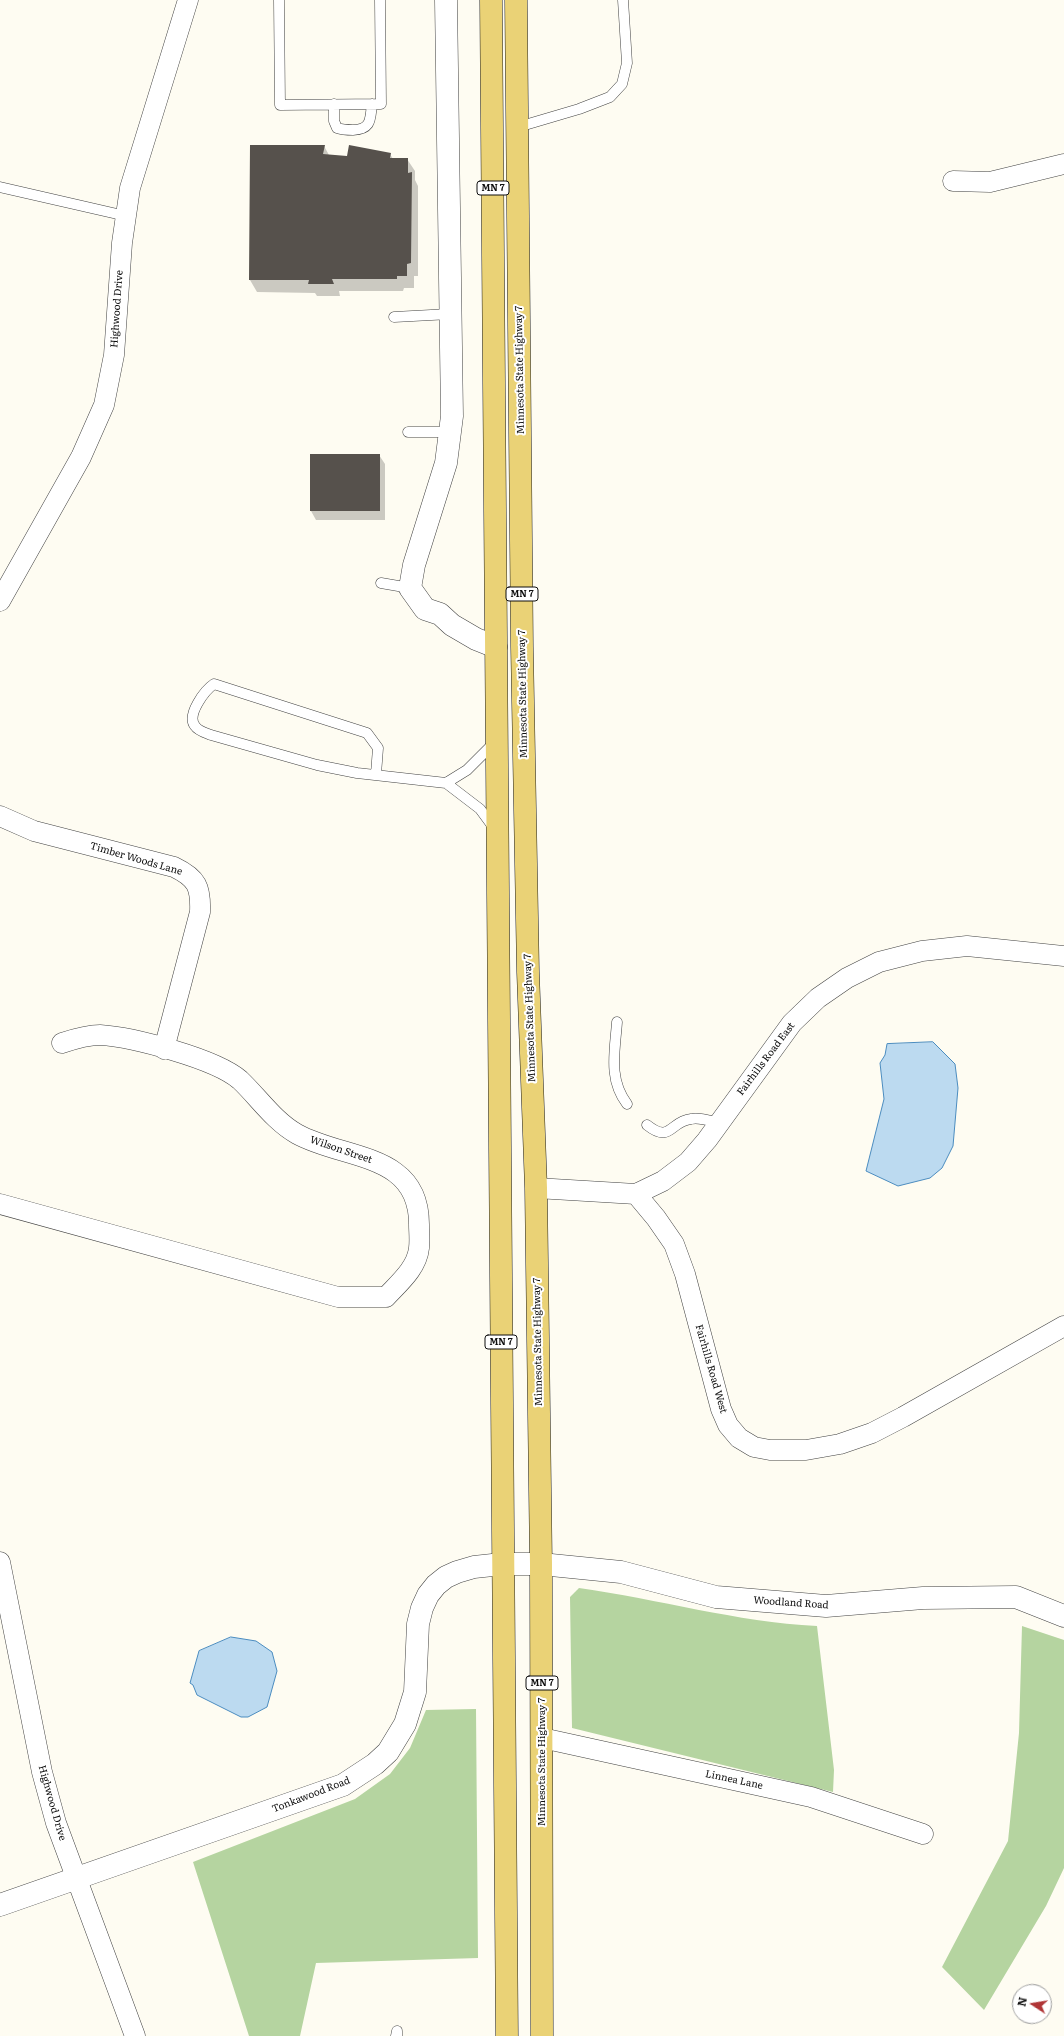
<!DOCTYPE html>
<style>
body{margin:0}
#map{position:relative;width:1064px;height:2036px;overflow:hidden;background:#fefcf2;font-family:Literata,serif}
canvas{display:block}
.north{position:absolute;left:1012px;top:1984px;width:40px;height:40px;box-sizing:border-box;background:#fff;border:1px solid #9f9f9f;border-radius:50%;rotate:282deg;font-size:11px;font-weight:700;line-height:16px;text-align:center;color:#0f0f0f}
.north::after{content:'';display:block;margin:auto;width:14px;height:18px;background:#b03536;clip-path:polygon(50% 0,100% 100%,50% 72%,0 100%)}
</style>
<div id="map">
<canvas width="1064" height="2036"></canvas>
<div class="north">N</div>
</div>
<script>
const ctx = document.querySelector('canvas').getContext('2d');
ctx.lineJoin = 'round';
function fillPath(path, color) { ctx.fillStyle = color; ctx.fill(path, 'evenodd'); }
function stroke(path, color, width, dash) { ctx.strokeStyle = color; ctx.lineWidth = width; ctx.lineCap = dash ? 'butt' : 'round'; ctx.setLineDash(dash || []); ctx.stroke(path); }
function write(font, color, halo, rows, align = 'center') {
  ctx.font = font + ' Literata,serif'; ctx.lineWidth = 4; ctx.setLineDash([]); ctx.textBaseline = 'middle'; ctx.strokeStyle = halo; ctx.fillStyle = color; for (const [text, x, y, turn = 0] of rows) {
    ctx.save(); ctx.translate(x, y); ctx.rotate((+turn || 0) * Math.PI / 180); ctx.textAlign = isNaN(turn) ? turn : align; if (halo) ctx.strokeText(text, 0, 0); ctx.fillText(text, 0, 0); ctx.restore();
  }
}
const forest = new Path2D(`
 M579,1588c80,11 157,34 238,38l17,144 -1,22 -261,-64 -2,-131z
 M1022,1626l42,14v228l-18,38 -62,104 -42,-43 66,-126 11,-108z
 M476,1709l2,249 -162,5 -16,73h-51l-56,-174 162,-63 35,-25 20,-26 16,-38z`);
const water = new Path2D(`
 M933,1042l22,22 3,24 -5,58 -11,22 -12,10 -32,8 -32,-15 18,-72 -4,-36 5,-8 2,-11z
 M231,1637l25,4 16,11 5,19 -10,36 -19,10h-7l-44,-22 -4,-10 -3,-2 9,-32z`);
const shadow = new Path2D(`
 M324,146l5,9 19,2 42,-3 3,5h14l8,12v9l3,6v90h-4v12h-10l-1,3h-64l1,5h-23l-2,-3 -58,-1 -7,-12z
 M379,455l6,9v56h-69l-5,-9z`);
const building = new Path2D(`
 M250,145h75l-2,9 24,2 2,-11 42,8 -1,5h18v15l4,-1 -1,91 -4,1v12h-10v3h-65l2,5h-26l1,-4h-60z
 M310,454h70v57h-70z`);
const service = new Path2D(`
 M279,0l1,105 101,-1 -1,-104
 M334,104v17l3,7c6,2 10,2 16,2 19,-1 17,-11 19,-26
 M518,127l61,-18 31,-12 12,-13 5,-21 -4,-63
 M0,187l126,29
 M394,317l56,-3
 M408,432h42
 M381,583l29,5
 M376,774l2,-26 -11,-15 -153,-49c-9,6 -28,31 -19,42 3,5 11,7 16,9l106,30 40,8 89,10 34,26 14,19
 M446,783l21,-13 28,-28
 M617,1022c-2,29 -9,57 10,82
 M647,1125c24,19 23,-4 44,-6 9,-2 19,2 28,4
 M396,2036l1,-5v5`);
const minor = new Path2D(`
 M953,181l37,1 74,-18
 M0,601l81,-144 23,-52 10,-50 8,-112 8,-55 58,-188
 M0,816l34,15 140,36c23,11 27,20 26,45l-36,137
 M536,1188l100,6 27,-13 25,-19 19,-22 85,-117 26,-25 29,-20 32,-16 43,-11 45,-5 97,10
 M636,1194l20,24 18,26 11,30 36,135 7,16 11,13 15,9 16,3h36l34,-6 32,-11 31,-16 161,-91
 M0,1204l338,93h48c13,-14 31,-29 33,-49 1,-8 0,-16 0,-24 0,-72 -75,-64 -122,-90 -23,-13 -38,-36 -57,-54 -24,-21 -107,-43 -140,-45 -13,0 -26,4 -38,8
 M0,1562l42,210 14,51 79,213
 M542,1738l269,59 112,37`);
const tertiary = new Path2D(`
 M446,0l6,416 -6,47 -32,102 -4,23 15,21 15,5 12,11 24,14 20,8
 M0,1905l343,-120 32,-21 13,-12 17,-28 10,-32 3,-68 4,-16 6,-13 8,-10 10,-8 11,-5 17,-5 28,-3h39l80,8 95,25 110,9 97,-8 93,-1 48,19`);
const primary = new Path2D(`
 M491,0l16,2036
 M516,0l6,647 6,325 8,216 5,376 1,472`);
const shields = [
 [493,188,32],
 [522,594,32],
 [501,1342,32],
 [542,1683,32]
];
const shieldNames = [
 ["MN 7",493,188],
 ["MN 7",522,594],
 ["MN 7",501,1342],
 ["MN 7",542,1683]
];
const streetNames = [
 ["Highwood Drive",117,309,-86],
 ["Minnesota State Highway 7",520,370,-91],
 ["Minnesota State Highway 7",523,694,-91],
 ["Timber Woods Lane",136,859,16],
 ["Minnesota State Highway 7",530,1018,-92],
 ["Fairhills Road East",766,1059,-53],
 ["Wilson Street",341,1150,19],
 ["Minnesota State Highway 7",538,1342,-91],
 ["Fairhills Road West",711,1369,74],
 ["Woodland Road",791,1603,4],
 ["Minnesota State Highway 7",542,1762,-90],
 ["Linnea Lane",734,1780,12],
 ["Tonkawood Road",311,1795,-21],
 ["Highwood Drive",52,1803,74]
];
fillPath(forest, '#b5d4a0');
fillPath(water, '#bcdaf0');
stroke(water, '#4b8cbf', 1);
fillPath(shadow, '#0003');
fillPath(building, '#56514c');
stroke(service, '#424242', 11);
stroke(minor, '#424242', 21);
stroke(tertiary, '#424242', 23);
stroke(primary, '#202020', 23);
stroke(service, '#fff', 10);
stroke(minor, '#fff', 20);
stroke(tertiary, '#fff', 22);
stroke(primary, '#ead276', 22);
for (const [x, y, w] of shields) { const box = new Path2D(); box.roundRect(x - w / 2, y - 7, w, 14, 3); ctx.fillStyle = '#fff'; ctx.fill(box); stroke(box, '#0f0f0f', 1); }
write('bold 9px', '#0f0f0f', null, shieldNames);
write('10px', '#0f0f0f', '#fff', streetNames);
</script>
